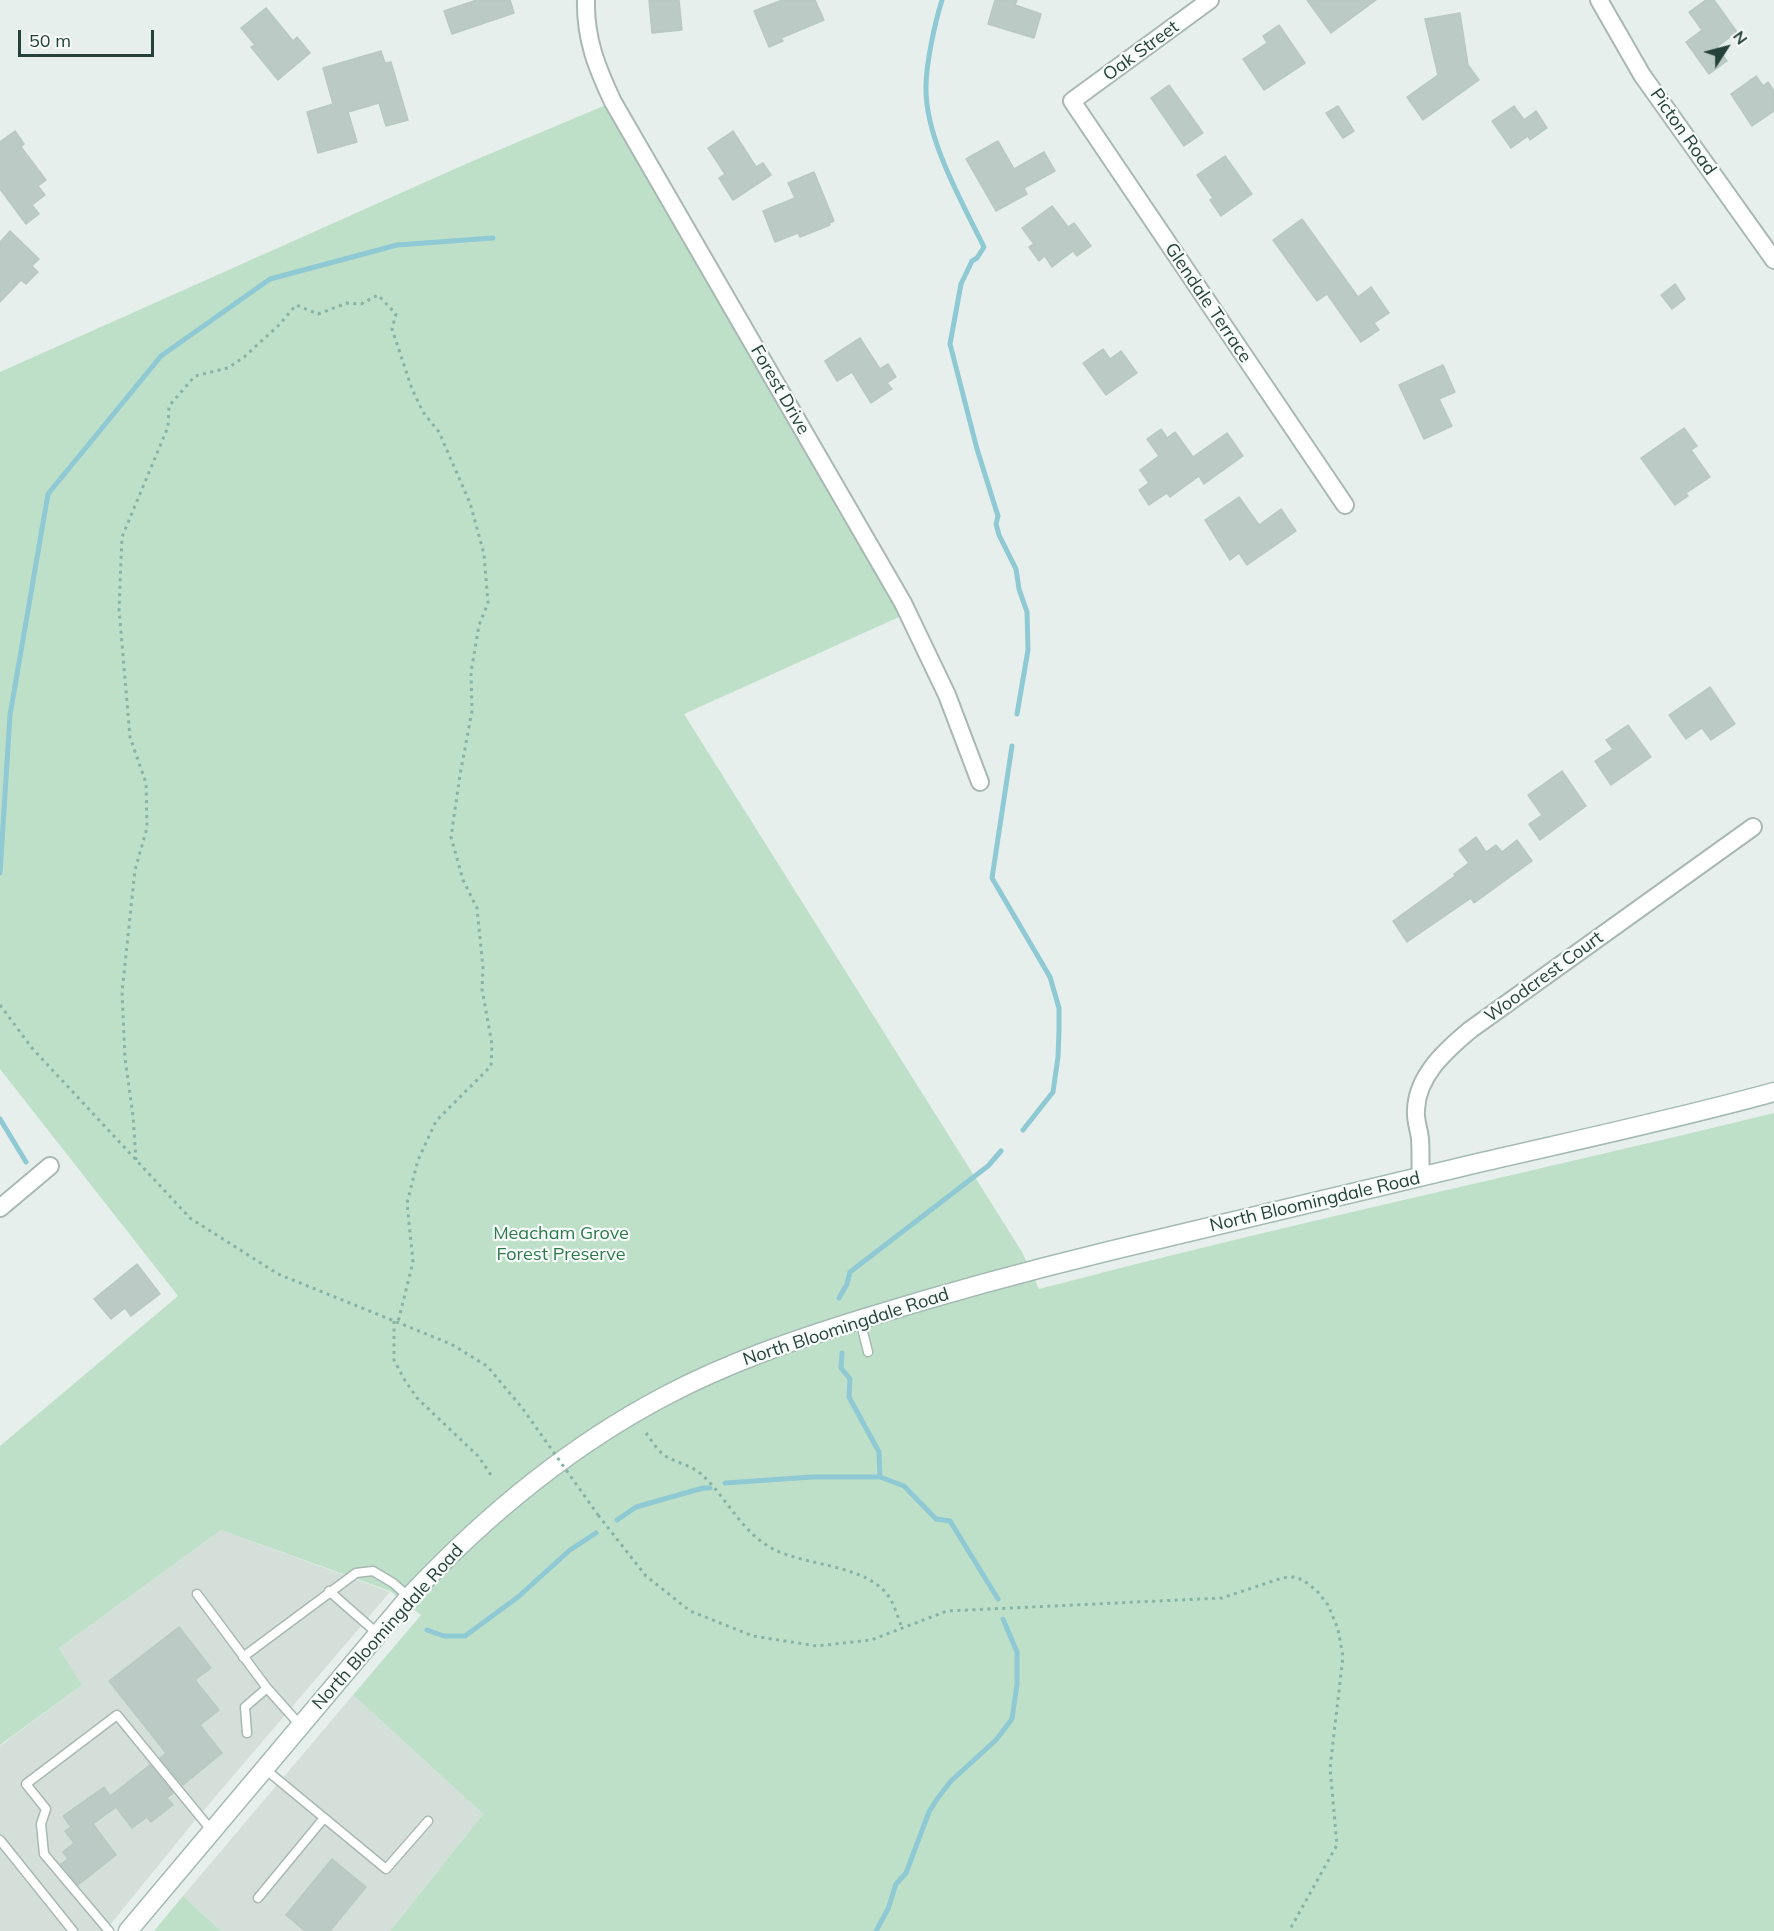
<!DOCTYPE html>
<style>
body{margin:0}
#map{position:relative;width:1774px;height:1931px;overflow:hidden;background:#e6efeb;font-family:Mulish,sans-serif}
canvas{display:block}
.north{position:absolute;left:1696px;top:18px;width:60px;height:60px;-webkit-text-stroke:4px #f7fbf9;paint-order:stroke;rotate:54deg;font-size:16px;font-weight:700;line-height:24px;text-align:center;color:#24423a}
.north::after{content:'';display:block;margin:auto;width:21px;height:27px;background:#24423a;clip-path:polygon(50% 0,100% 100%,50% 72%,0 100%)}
.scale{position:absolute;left:18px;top:30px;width:136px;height:27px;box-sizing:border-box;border:3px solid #24423a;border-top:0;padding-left:8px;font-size:18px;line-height:21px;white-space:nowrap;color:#24423a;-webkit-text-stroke:4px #f7fbf9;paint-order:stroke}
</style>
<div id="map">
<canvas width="1774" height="1931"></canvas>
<div class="north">N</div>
<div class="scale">50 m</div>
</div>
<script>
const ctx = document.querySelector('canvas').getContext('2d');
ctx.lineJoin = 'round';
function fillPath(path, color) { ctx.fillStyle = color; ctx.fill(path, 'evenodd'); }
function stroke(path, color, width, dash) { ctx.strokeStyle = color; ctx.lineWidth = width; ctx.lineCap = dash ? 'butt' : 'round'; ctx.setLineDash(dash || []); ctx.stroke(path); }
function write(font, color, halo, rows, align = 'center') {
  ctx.font = font + ' Mulish,sans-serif'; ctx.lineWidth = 4.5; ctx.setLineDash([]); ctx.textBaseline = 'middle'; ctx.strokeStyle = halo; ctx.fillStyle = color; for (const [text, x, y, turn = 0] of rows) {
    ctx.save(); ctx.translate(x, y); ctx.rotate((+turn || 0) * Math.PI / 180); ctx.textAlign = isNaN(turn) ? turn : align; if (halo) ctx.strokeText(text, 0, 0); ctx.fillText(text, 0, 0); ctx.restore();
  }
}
const built = new Path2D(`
 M221,1530l169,62 -198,232 -87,107h-105v-185l82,-61 -23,-37z
 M353,1695l130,119 -93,117h-169l-38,-35z`);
const green = new Path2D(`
 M613,102l295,511 -224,101 338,538 17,37c243,-64 490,-116 735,-176v818h-1384l93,-117 -130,-119 68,-80 -31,-24 -169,-61 -162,118 23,37 -82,60v-299l178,-150 -178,-227v-697l468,-209z
 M183,1896l38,35h-67z`);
const stream = new Path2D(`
 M942,0c-7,22 -16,64 -16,87 -1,51 36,115 58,160l-7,11 -5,3 -11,23 -11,60 27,105 21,67 -2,8 3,11 17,34 3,20 8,23 1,38 -11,64
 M1012,746l-20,132 58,99 9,31v23l-1,26 -5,35 -30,38
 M0,873l10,-158 38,-221 113,-138 109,-77 127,-34 96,-7
 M0,1119l26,43
 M839,1298l8,-14 3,-12 138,-106 13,-15
 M842,1353l-1,15 9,11 -1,18 30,55 1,25
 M725,1483l87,-6h68l24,9 32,33 14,2 48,78
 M617,1520l19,-13 67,-19h7
 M427,1630l17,6h21l53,-39 52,-47 26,-17
 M876,1931l12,-22 8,-25 10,-11 23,-61 8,-13 14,-18 45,-41 16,-21 5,-35v-32l-14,-33`);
const building = new Path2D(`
 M477,0h33l4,13 -62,21 -8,-23z
 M649,0h30l3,30 -30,3z
 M782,0h33l9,20 -43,18 2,3 -14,6 -15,-36z
 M995,0h22l-2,5 26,9 -7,24 -46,-14z
 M1307,0h69l-45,33z
 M1706,0h8l23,32 -20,15 10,14 -18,13 -23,-32 16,-12 -13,-18z
 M266,8l27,33 4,-4 13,16 -32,27 -27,-33 4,-2 -14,-17z
 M1460,13l8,52 11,15 -56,40 -16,-23 31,-22 -13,-56z
 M1279,25l26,38 -41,27 -21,-31 24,-16 -4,-7z
 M381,51l4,12 6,-1 17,58 -22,6 -7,-23 -31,9 9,30 -39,11 -11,-41 26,-8 -10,-36z
 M1756,76l7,10 5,-4 6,9v20l-22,15 -21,-32z
 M1169,85l34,48 -19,13 -33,-48z
 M1338,106l16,25 -11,7 -17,-25z
 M1514,106l10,14 12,-9 11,17 -17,12 -2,-4 -17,12 -19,-27z
 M15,131l9,13 -3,3 25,33 -8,6 7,9 -13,10 7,9 -13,10 -26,-35v-47z
 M733,131l23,36 7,-4 8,12 -38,25 -14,-22 6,-4 -17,-26z
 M998,141l16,28 30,-17 11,19 -31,17 3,6 -31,17 -30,-52z
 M1225,156l27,38 -31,22 -11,-16 3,-2 -16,-23z
 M814,172l20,49 -5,2 1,2 -30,12 -2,-4 -23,9 -12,-31 32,-13 -7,-15z
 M1052,206l16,21 6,-4 17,23 -14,10 -4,-5 -21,16 -7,-11 -6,5 -10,-14 5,-3 -12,-16z
 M1302,219l56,78 13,-10 18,26 -15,10 5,7 -18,12 -34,-48 -10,7 -44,-61z
 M10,231l29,28 -7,7 6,6 -12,12 -5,-4 -21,22v-60z
 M1675,284l10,15 -13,10 -11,-14z
 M860,338l20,31 8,-5 8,13 -9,6 5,6 -21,14 -19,-31 -15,9 -12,-20z
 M1103,349l7,10 11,-8 16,22 -31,22 -23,-32z
 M1443,365l12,27 -16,7 13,27 -28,13 -25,-54z
 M1684,428l13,18 -6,4 19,27 -24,16 2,3 -13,9 -34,-47z
 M1161,429l6,9 8,-6 18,25 34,-24 16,23 -39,28 -5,-8 -29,21 -3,-4 -18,12 -10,-15 10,-7 -9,-13 19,-14 -12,-17z
 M1239,497l20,28 22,-16 15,22 -49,34 -8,-12 -9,7 -25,-40z
 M1710,687l25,37 -24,16 -9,-12 -16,11 -17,-24z
 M1628,725l23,32 -40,28 -16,-24 18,-12 -7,-9z
 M1562,771l24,35 -46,34 -11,-16 13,-9 -14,-20z
 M1476,837l10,15 10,-7 6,7 15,-12 15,21 -58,42 -3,-5 -64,44 -14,-21 62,-45 -1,-2 15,-11 -10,-13z
 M137,1264l23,30 -29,22 -6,-8 -14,11 -17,-20z
 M179,1627l32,41 -16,12 24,30 -19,15 22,28 -39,32 -23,-27 6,-5 -57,-72z
 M150,1765l23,28 -6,5 6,7 -22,17 -4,-5 -15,11 -16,-21 -23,17 23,31 -38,30 -17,-21 7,-5 -5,-7 11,-9 -9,-12 6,-4 -8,-11 41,-29 6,9z
 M332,1859l34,28 -36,44h-25l-19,-16z`);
const path = new Path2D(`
 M0,1005l32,43 158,170 88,56 173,70 36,22 36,43
 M136,1160l-3,-44 -8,-58 -3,-66 13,-122 12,-42 -1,-45 -16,-46 -11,-128 3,-72 46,-110 1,-21 26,-30 33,-8 16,-11 35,-32 17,-20 22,9 29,-11 14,1 17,-9 18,19 -4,15 20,60 11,23 16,20 31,71 14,51 4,49 -9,22 -8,47 1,39 -12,64 -9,62 12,43 14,28 6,60 -1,21 10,55 -1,22 -55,55 -18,39 -11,43 6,59 -15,60
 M394,1321v39l10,19 13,19 61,58 13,19
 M646,1433c6,8 12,19 21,24 10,6 23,8 33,16 26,23 41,59 73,76 34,18 100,15 119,53 4,8 7,18 10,26
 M598,1515l48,61 44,35 63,25 64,10 54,-6 76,-29 275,-13 60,-20 12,-1 9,3 14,11 11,14 10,24 5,28 -13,111 7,77 -48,86`);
const service = new Path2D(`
 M860,1320l8,32
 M329,1591l49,43
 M197,1594l70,94 33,37
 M243,1657l113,-84 17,-2 20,12 16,14
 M247,1733l-2,-26 22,-19
 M265,1769l121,100 42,-48
 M0,1840l73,91
 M258,1898l66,-80
 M109,1931l-65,-77 -3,-30 5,-15 -20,-25 91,-69 95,116`);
const minor = new Path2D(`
 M586,0c-1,39 11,68 27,102l290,501 44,92 33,87
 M1210,0l-138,101 273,404
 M1599,0l43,75 132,185
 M1421,1176c-1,-12 0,-25 -1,-37 -1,-10 -5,-19 -4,-29 1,-34 29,-59 54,-80l283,-203
 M0,1208l50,-42`);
const secondary = new Path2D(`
 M128,1931l281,-334c75,-80 159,-150 256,-201 64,-34 132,-57 200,-78 81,-25 162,-47 244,-67 123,-30 246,-59 369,-88 99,-23 198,-44 296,-71`);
const pathBridge = new Path2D(`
 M523,1409l75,106`);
const streetNames = [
 ["Oak Street",1141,51,-36],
 ["Picton Road",1683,132,55],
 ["Glendale Terrace",1208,303,56],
 ["Forest Drive",780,390,60],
 ["Woodcrest Court",1544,977,-36],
 ["North Bloomingdale Road",1315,1202,-13],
 ["North Bloomingdale Road",846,1327,-18],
 ["North Bloomingdale Road",388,1627,-48]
];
const parkNames = [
 ["Meacham Grove",561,1234],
 ["Forest Preserve",561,1255]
];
fillPath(built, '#d4dfda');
fillPath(green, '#bfe0c8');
stroke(stream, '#8ec9d4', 5);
fillPath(building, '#bbcac4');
stroke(building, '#b8c9c2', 1.5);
stroke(service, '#a8b8b2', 11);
stroke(minor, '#a8b8b2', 20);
stroke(secondary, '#a4bbb3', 21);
stroke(path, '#86b3a5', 3, [3, 4.5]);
stroke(service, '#fff', 8);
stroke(minor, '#fff', 16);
stroke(secondary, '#fff', 18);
stroke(pathBridge, '#86b3a5', 3, [3, 4.5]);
write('18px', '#24423a', '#f7fbf9', streetNames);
write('18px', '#2d7a4b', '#f7fbf9', parkNames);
</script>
